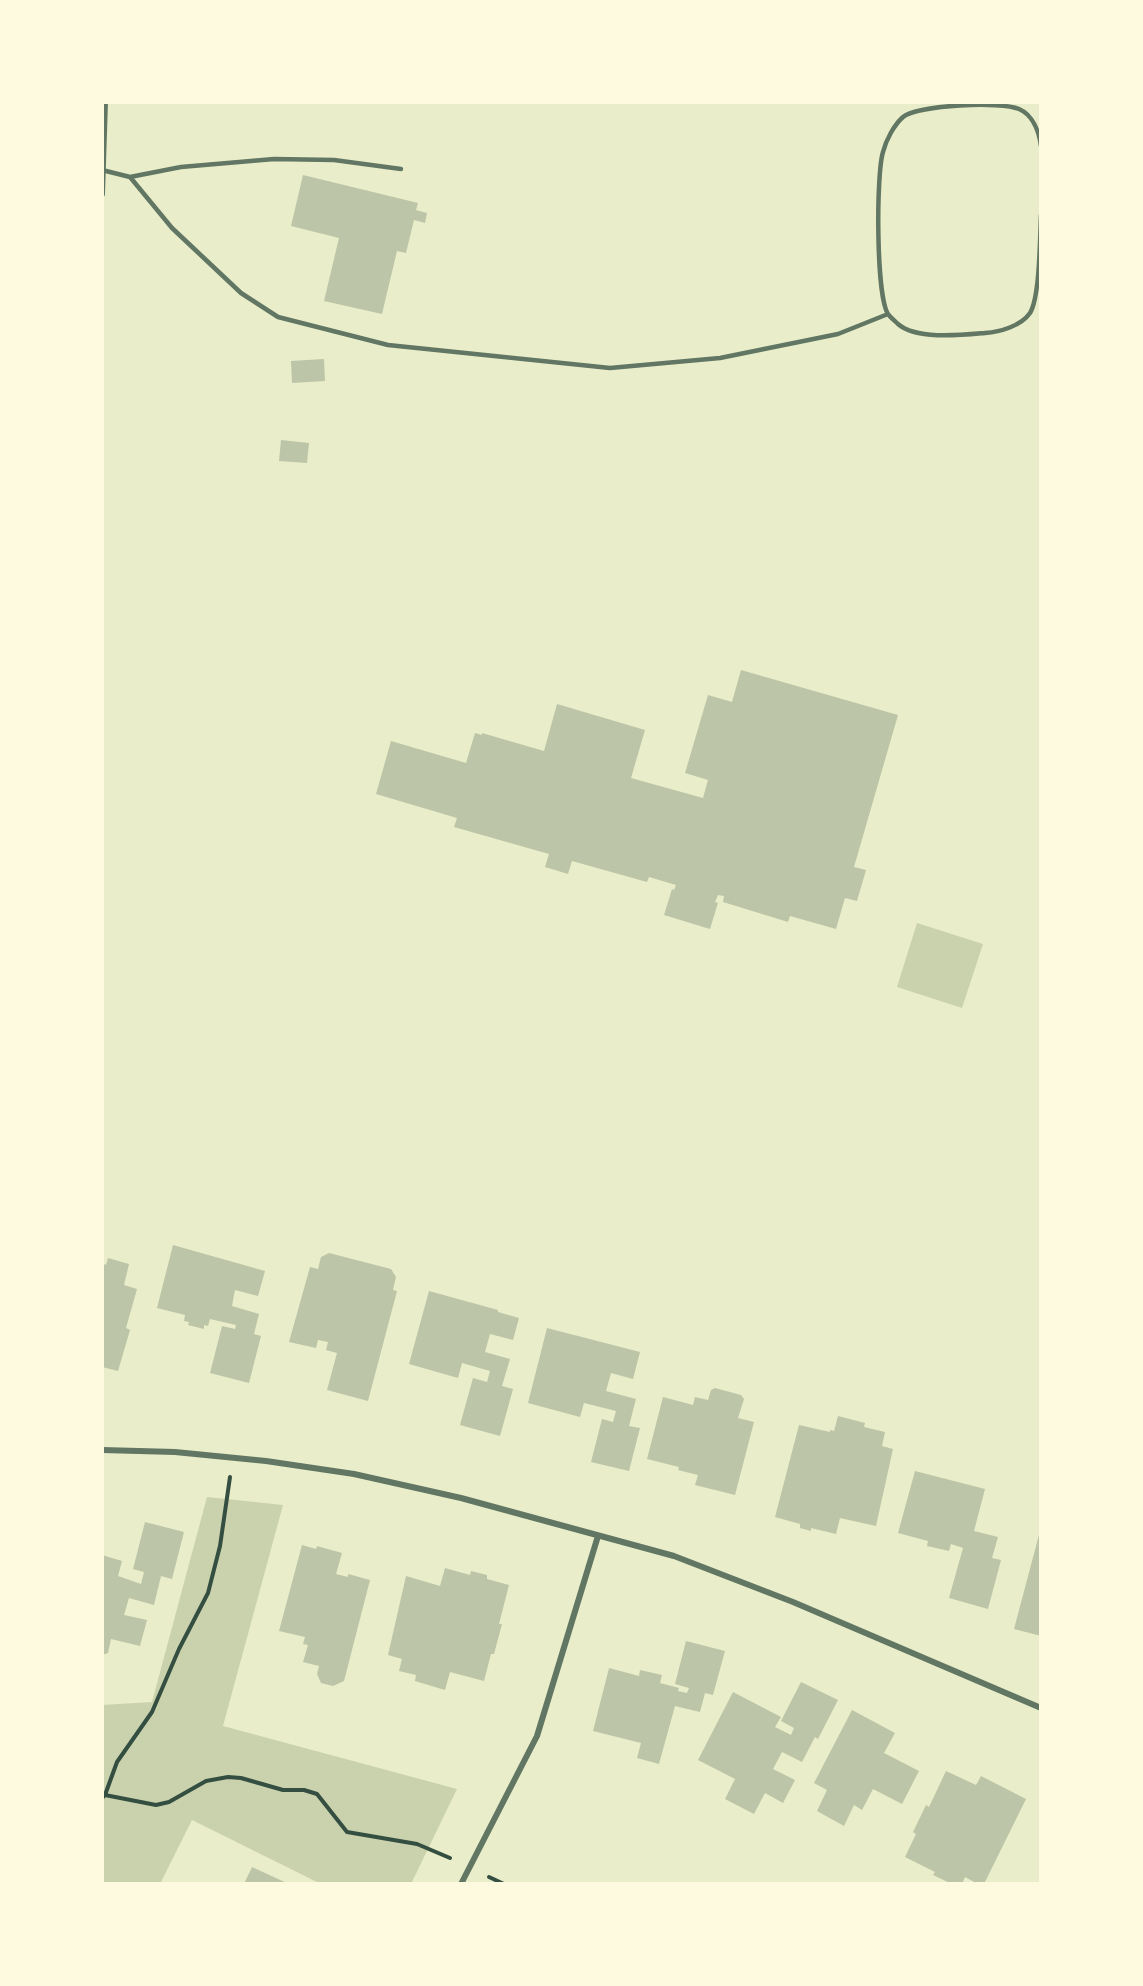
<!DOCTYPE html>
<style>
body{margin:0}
#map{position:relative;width:1143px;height:1986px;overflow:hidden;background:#e9edc9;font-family:"Public Sans",sans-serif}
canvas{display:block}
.frame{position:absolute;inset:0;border:104px solid #fefae0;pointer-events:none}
</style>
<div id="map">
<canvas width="1143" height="1986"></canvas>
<div class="frame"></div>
</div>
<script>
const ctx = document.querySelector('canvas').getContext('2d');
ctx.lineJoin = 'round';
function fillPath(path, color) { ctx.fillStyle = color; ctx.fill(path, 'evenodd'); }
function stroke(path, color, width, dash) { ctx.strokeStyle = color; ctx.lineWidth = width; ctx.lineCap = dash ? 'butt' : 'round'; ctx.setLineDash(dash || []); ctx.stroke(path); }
const green = new Path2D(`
 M917,923l66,21 -21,64 -65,-21z
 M207,1497l76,8 -60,221 234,63 -46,95h-90l-129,-64 -32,64h-58v-179l50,-3z`);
const building = new Path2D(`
 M303,175l115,28 -2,7 11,3 -2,10 -11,-3 -8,33 -9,-2 -15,63 -58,-13 15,-63 -48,-12z
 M324,359l1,22 -33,2 -1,-22z
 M281,440l28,3 -2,20 -28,-2z
 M741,670l157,45 -44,152 12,3 -9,31 -12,-3 -9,31 -46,-13 -2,6 -65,-20 1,-6 -6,-1 -3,7 3,1 -8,26 -46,-14 8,-26 2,1 2,-5 -27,-8 -2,5 -75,-21 -4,13 -23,-7 4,-13 -95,-27 3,-9 -81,-24 15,-53 75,22 9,-30 7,2v-2l62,18 13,-47 88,26 -14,48 72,20 5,-18 -23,-7 23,-78 24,7z
 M173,1245l92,26 -7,25 -23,-6 -3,16 27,8 -5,20 7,2 -12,47 -39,-10 12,-47 13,3 1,-4 -26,-6 -2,7 -4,-1v4l-16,-4 1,-3 -5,-1 1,-6 -28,-7z
 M329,1253l62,16 5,8 -3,13 4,1 -29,110 -41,-11 10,-37 -11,-3 2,-8 -10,-2 -2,8 -27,-6 21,-75 8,2 3,-12z
 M108,1258l21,6 -5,21 13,4 -11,39 4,2 -12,41 -16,-4v-104l4,2z
 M429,1291l69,19v2l21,6 -6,22 -23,-6 -5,18 25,7 -8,27 11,3 -13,47 -40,-11 13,-47 14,4 3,-11 -28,-8 -4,15 -49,-14z
 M547,1328l93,24 -7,27 -22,-6 -5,18 30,8 -7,27 11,2 -11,43 -38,-9 11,-43 11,3 3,-11 -32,-8 -4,14 -52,-14z
 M715,1388l26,7 3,4 -6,19 16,4 -19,73 -40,-10 3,-10 -20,-5 1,-3 -32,-8 16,-62 30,8 2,-8 13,3 3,-10z
 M838,1416l27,7 -1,4 21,5 -3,14 11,3 -17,77 -36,-8 -4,16 -25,-6v3l-11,-3v-4l-25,-7 24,-92 31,7v-2l4,1z
 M915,1471l70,18 -11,42 24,6 -6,21 9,2 -13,49 -39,-11 14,-50 -12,-4 -2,7 -22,-5 1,-5 -30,-8z
 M145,1522l39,10 -12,47 -11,-3 -7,29 -25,-7 -5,17 23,5 -7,26 -29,-7 -3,14 -6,2v-100l20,6 -4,15 23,8 3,-12 -11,-3z
 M1040,1531h1v105l-27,-7z
 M302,1545l14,4 1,-3 25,7 -6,21 12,3v-3l22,6 -26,101 -11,5 -12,-3 -4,-9 2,-8 -16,-4 5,-17 -5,-1 2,-7 -26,-6z
 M445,1568l25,7 1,-4 16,4v4l22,6 -10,39h3l-8,30h-3l-7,27 -34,-9 -5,18 -30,-9 1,-6 -17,-4 3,-12 -14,-4 18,-79 34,10z
 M686,1641l39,10 -12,44 -8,-2 -5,19 -25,-6 -16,58 -22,-6 4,-15 -48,-12 16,-63 30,8 1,-6 22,5 -2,8 19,5 -1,3 9,2 2,-5 -14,-4z
 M801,1682l37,18 -20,39 -3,-2 -13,25 -20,-10 -9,17 22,11 -12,23 -18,-10 -11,21 -29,-15 10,-20 -37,-19 35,-68 48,25 -6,10 16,8 3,-7 -13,-7z
 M852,1710l43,23 -11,20 35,18 -17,33 -29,-15 -11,21 -8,-5 -10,21 -27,-15 10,-21 -13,-7z
 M946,1771l30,14 5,-9 45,23 -42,85h-6l-13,-7 -3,7h-10l-19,-9 2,-3 -30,-15 11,-23 -3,-2 13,-27 3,2z
 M252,1867l37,17h-45z`);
const path = new Path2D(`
 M105,1795l51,10 13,-3 37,-21 22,-4 13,1 42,12h21l13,4 30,38 70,12 33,14
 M102,1798l3,-3 12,-33 35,-50 27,-63 29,-56 12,-47 10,-69
 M489,1877l15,7`);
const service = new Path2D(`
 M1041,146c-2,-14 -8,-31 -22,-37 -18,-8 -101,-4 -116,8 -9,8 -17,23 -20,35 -7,23 -7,143 5,162 2,3 7,7 10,10 18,16 64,11 87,9 15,-1 36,-7 45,-20 10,-16 10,-77 11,-98
 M102,170l28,7 42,51 69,65 37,24 110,28 222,23 110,-10 118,-24 50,-20
 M130,177l51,-10 93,-8 60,1 67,9`);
const minor = new Path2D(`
 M102,194l3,-92
 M102,1450l73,2 91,9 88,13 107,24 213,58 119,46 248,106
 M461,1884l76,-148 61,-200`);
fillPath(green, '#cad2ad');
fillPath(building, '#bcc5a7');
stroke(path, '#344e41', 4);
stroke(service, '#617663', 4.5);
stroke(minor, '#617663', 6);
</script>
